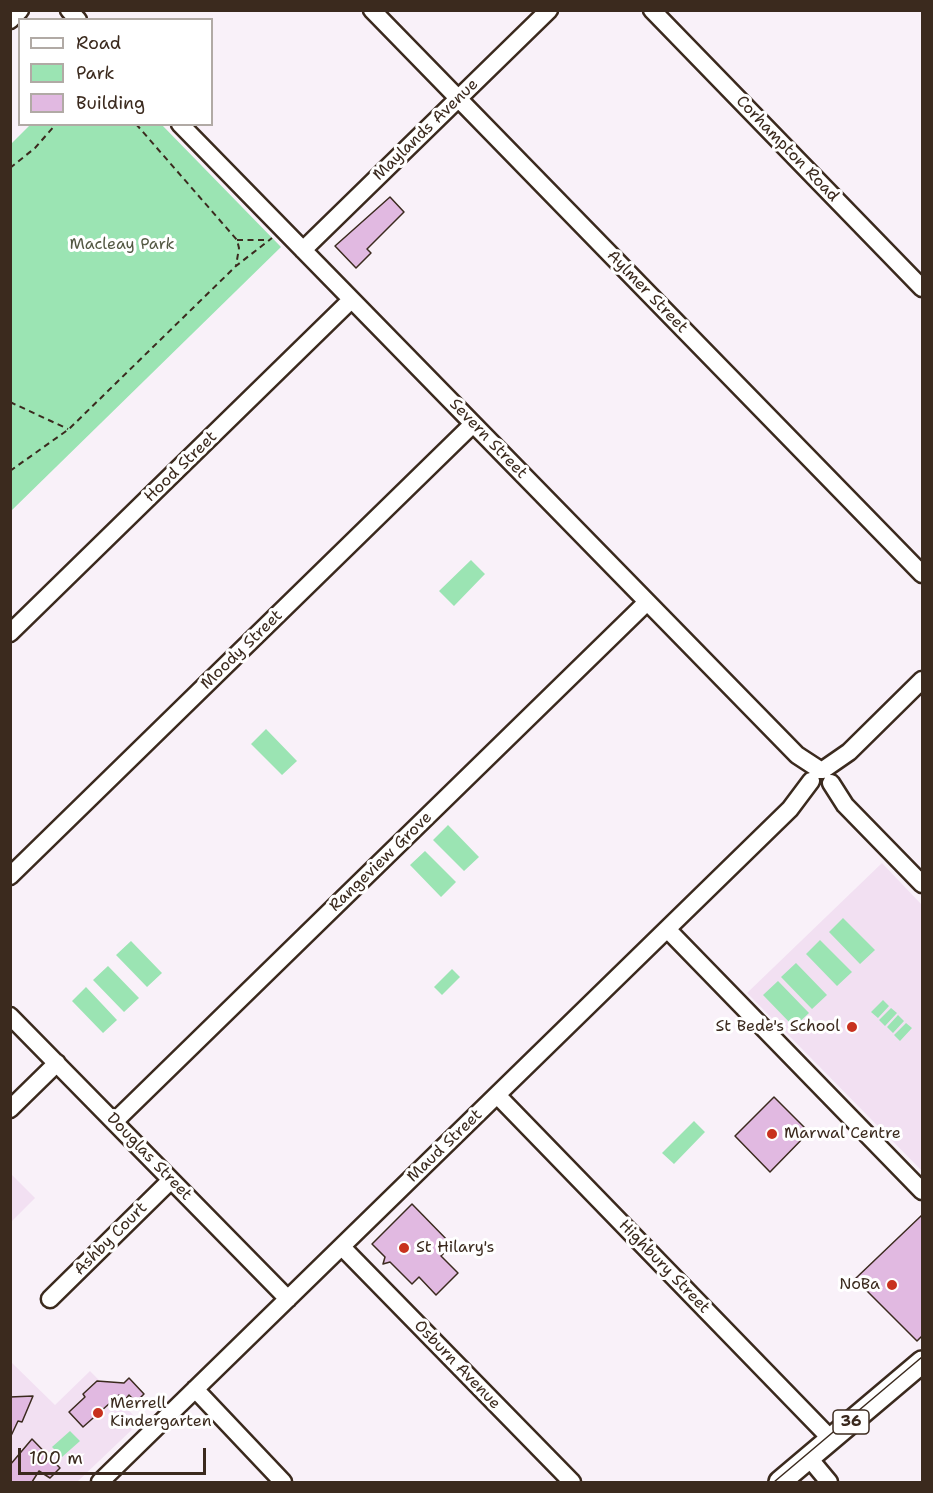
<!DOCTYPE html>
<style>
body{margin:0}
#map{position:relative;width:933px;height:1493px;overflow:hidden;background:#f9f1f9;font-family:"Shantell Sans",sans-serif}
canvas{display:block}
.frame{position:absolute;inset:0;border:12px solid #3b2a1e;pointer-events:none}
.legend{position:absolute;left:18px;top:18px;width:195px;height:108px;box-sizing:border-box;background:#fff;border:2px solid #b1aaa5;margin:0;padding:8px 10px;list-style:none;font-size:18px;color:#3b2a1e}
.legend li{display:flex;align-items:center;gap:12px;height:30px}
.legend b{width:30px;border:2px solid #b1aaa5}
.scale{position:absolute;left:18px;top:1448px;width:188px;height:27px;box-sizing:border-box;border:3px solid #3b2a1e;border-top:0;padding-left:8px;font-size:18px;line-height:21px;white-space:nowrap;color:#3b2a1e;-webkit-text-stroke:4px #fff;paint-order:stroke}
</style>
<div id="map">
<canvas width="933" height="1493"></canvas>
<div class="frame"></div>
<ul class="legend">
<li><b style="height:8px;background:#fff"></b>Road</li>
<li><b style="height:16px;background:#9be4b3"></b>Park</li>
<li><b style="height:16px;background:#e1b9e1"></b>Building</li>
</ul>
<div class="scale">100 m</div>
</div>
<script>
const ctx = document.querySelector('canvas').getContext('2d');
ctx.lineJoin = 'round';
function fillPath(path, color) { ctx.fillStyle = color; ctx.fill(path, 'evenodd'); }
function stroke(path, color, width, dash) { ctx.strokeStyle = color; ctx.lineWidth = width; ctx.lineCap = dash ? 'butt' : 'round'; ctx.setLineDash(dash || []); ctx.stroke(path); }
function write(font, color, halo, rows, align = 'center') {
  ctx.font = font + ' "Shantell Sans",sans-serif'; ctx.lineWidth = 6; ctx.setLineDash([]); ctx.textBaseline = 'middle'; ctx.strokeStyle = halo; ctx.fillStyle = color; for (const [text, x, y, turn = 0] of rows) {
    ctx.save(); ctx.translate(x, y); ctx.rotate((+turn || 0) * Math.PI / 180); ctx.textAlign = isNaN(turn) ? turn : align; if (halo) ctx.strokeText(text, 0, 0); ctx.fillText(text, 0, 0); ctx.restore();
  }
}
const built = new Path2D(`
 M882,863l40,42v266l-175,-178z
 M11,1174l24,24 -24,24z
 M10,1361l45,44 35,-34 50,51 -63,60h-66z`);
const green = new Path2D(`
 M30,125h132l119,122 -270,264v-367z
 M471,560l14,14 -31,32 -15,-15z
 M266,729l31,32 -15,14 -31,-31z
 M448,825l31,32 -15,14 -31,-31z
 M425,851l31,31 -15,15 -31,-32z
 M843,918l32,32 -15,14 -31,-32z
 M820,940l32,32 -15,14 -31,-32z
 M131,941l31,32 -15,14 -31,-32z
 M796,963l31,32 -15,14 -31,-32z
 M108,966l31,32 -15,14 -31,-32z
 M452,969l8,8 -18,18 -8,-8z
 M778,981l31,32 -15,14 -31,-32z
 M86,987l31,33 -14,13 -31,-32z
 M883,1000l6,6 -11,12 -7,-6z
 M891,1008l6,5 -12,13 -6,-6z
 M898,1015l6,6 -11,12 -6,-6z
 M906,1023l6,5 -12,13 -6,-6z
 M694,1121l11,11 -31,32 -12,-11z
 M70,1431l10,10 -18,16 -10,-10z`);
const building = new Path2D(`
 M390,197l14,15 -37,37 4,4 -15,15 -21,-22z
 M774,1097l35,35 -39,40 -35,-36z
 M412,1204l40,41 -11,11 17,17 -22,22 -17,-18 -7,7 -22,-22 -7,2 2,-7 -13,-13z
 M922,1215v121l-5,5 -62,-62z
 M129,1378l15,16 -8,8 -7,-7 -4,5 -6,-5 -36,32 -14,-15 16,-15 -2,-3 14,-13 27,2z
 M33,1396l-11,26 -4,-1 -8,17v-41z
 M32,1439l28,29 -10,10 -11,-7 -7,11h-22v-17z`);
const path = new Path2D(`
 M136,124l101,116 2,8 -3,18
 M10,168l25,-20 21,-24
 M237,240h31
 M10,402l58,27
 M10,471l59,-42 167,-163 36,-28`);
const minor = new Path2D(`
 M69,10l9,10
 M372,10l550,564
 M652,10l270,278
 M10,20l10,-10
 M180,124l617,631 23,15
 M303,250l246,-240
 M10,633l341,-333
 M823,770l26,-18 73,-72
 M831,783l14,22 77,79
 M10,876l463,-452
 M667,929l255,262
 M10,1016l278,283
 M497,1095l334,344
 M10,1109l47,-46
 M114,1122l533,-520
 M342,1247l230,235
 M50,1299l121,-119
 M195,1389l88,93
 M809,1458l20,24
 M100,1482l690,-673 21,-28`);
const major = new Path2D(`
 M780,1482l142,-120`);
const tram = new Path2D(`
 M774,1482l148,-125`);
const markers = [
 [852,1027,6,"#c8321e"],
 [772,1134,6,"#c8321e"],
 [404,1248,6,"#c8321e"],
 [892,1285,6,"#c8321e"],
 [98,1413,6,"#c8321e"]
];
const shields = [
 [851,1422,36]
];
const shieldNames = [
 ["36",851,1422]
];
const streetNames = [
 ["Maylands Avenue",426,130,-44],
 ["Corhampton Road",787,149,46],
 ["Aylmer Street",647,292,46],
 ["Severn Street",488,439,46],
 ["Hood Street",181,467,-44],
 ["Moody Street",242,650,-44],
 ["Rangeview Grove",381,862,-44],
 ["Maud Street",445,1146,-44],
 ["Douglas Street",149,1157,46],
 ["Ashby Court",111,1239,-45],
 ["Highbury Street",664,1267,46],
 ["Osburn Avenue",457,1365,46]
];
const parkNames = [
 ["Macleay Park",122,245]
];
const poiNames = [
 ["St Bede's School",840,1027,"right"],
 ["Marwal Centre",784,1134],
 ["St Hilary's",416,1248],
 ["NoBa",880,1285,"right"],
 ["Merrell",110,1404],
 ["Kindergarten",110,1422]
];
fillPath(built, '#f2e0f2');
fillPath(green, '#9be4b3');
fillPath(building, '#e1b9e1');
stroke(building, '#3b2a1e', 1.5);
stroke(minor, '#3b2a1e', 21);
stroke(major, '#3b2a1e', 26);
stroke(path, '#3b2a1e', 2, [6, 4.5]);
stroke(minor, '#fff', 16);
stroke(major, '#fff', 21);
stroke(tram, '#3b2a1e', 1.5);
for (const [x, y, r, color] of markers) { const dot = new Path2D(); dot.arc(x, y, r, 0, 2 * Math.PI); ctx.fillStyle = color; ctx.fill(dot); stroke(dot, '#fff', 2); }
for (const [x, y, w] of shields) { const box = new Path2D(); box.roundRect(x - w / 2, y - 12, w, 24, 4.5); ctx.fillStyle = '#fff'; ctx.fill(box); stroke(box, '#3b2a1e', 1.5); }
write('bold 15px', '#3b2a1e', null, shieldNames);
write('16px', '#3b2a1e', '#fff', streetNames);
write('16px', '#535843', '#fff', parkNames);
write('16px', '#3b2a1e', '#fff', poiNames, 'left');
</script>
